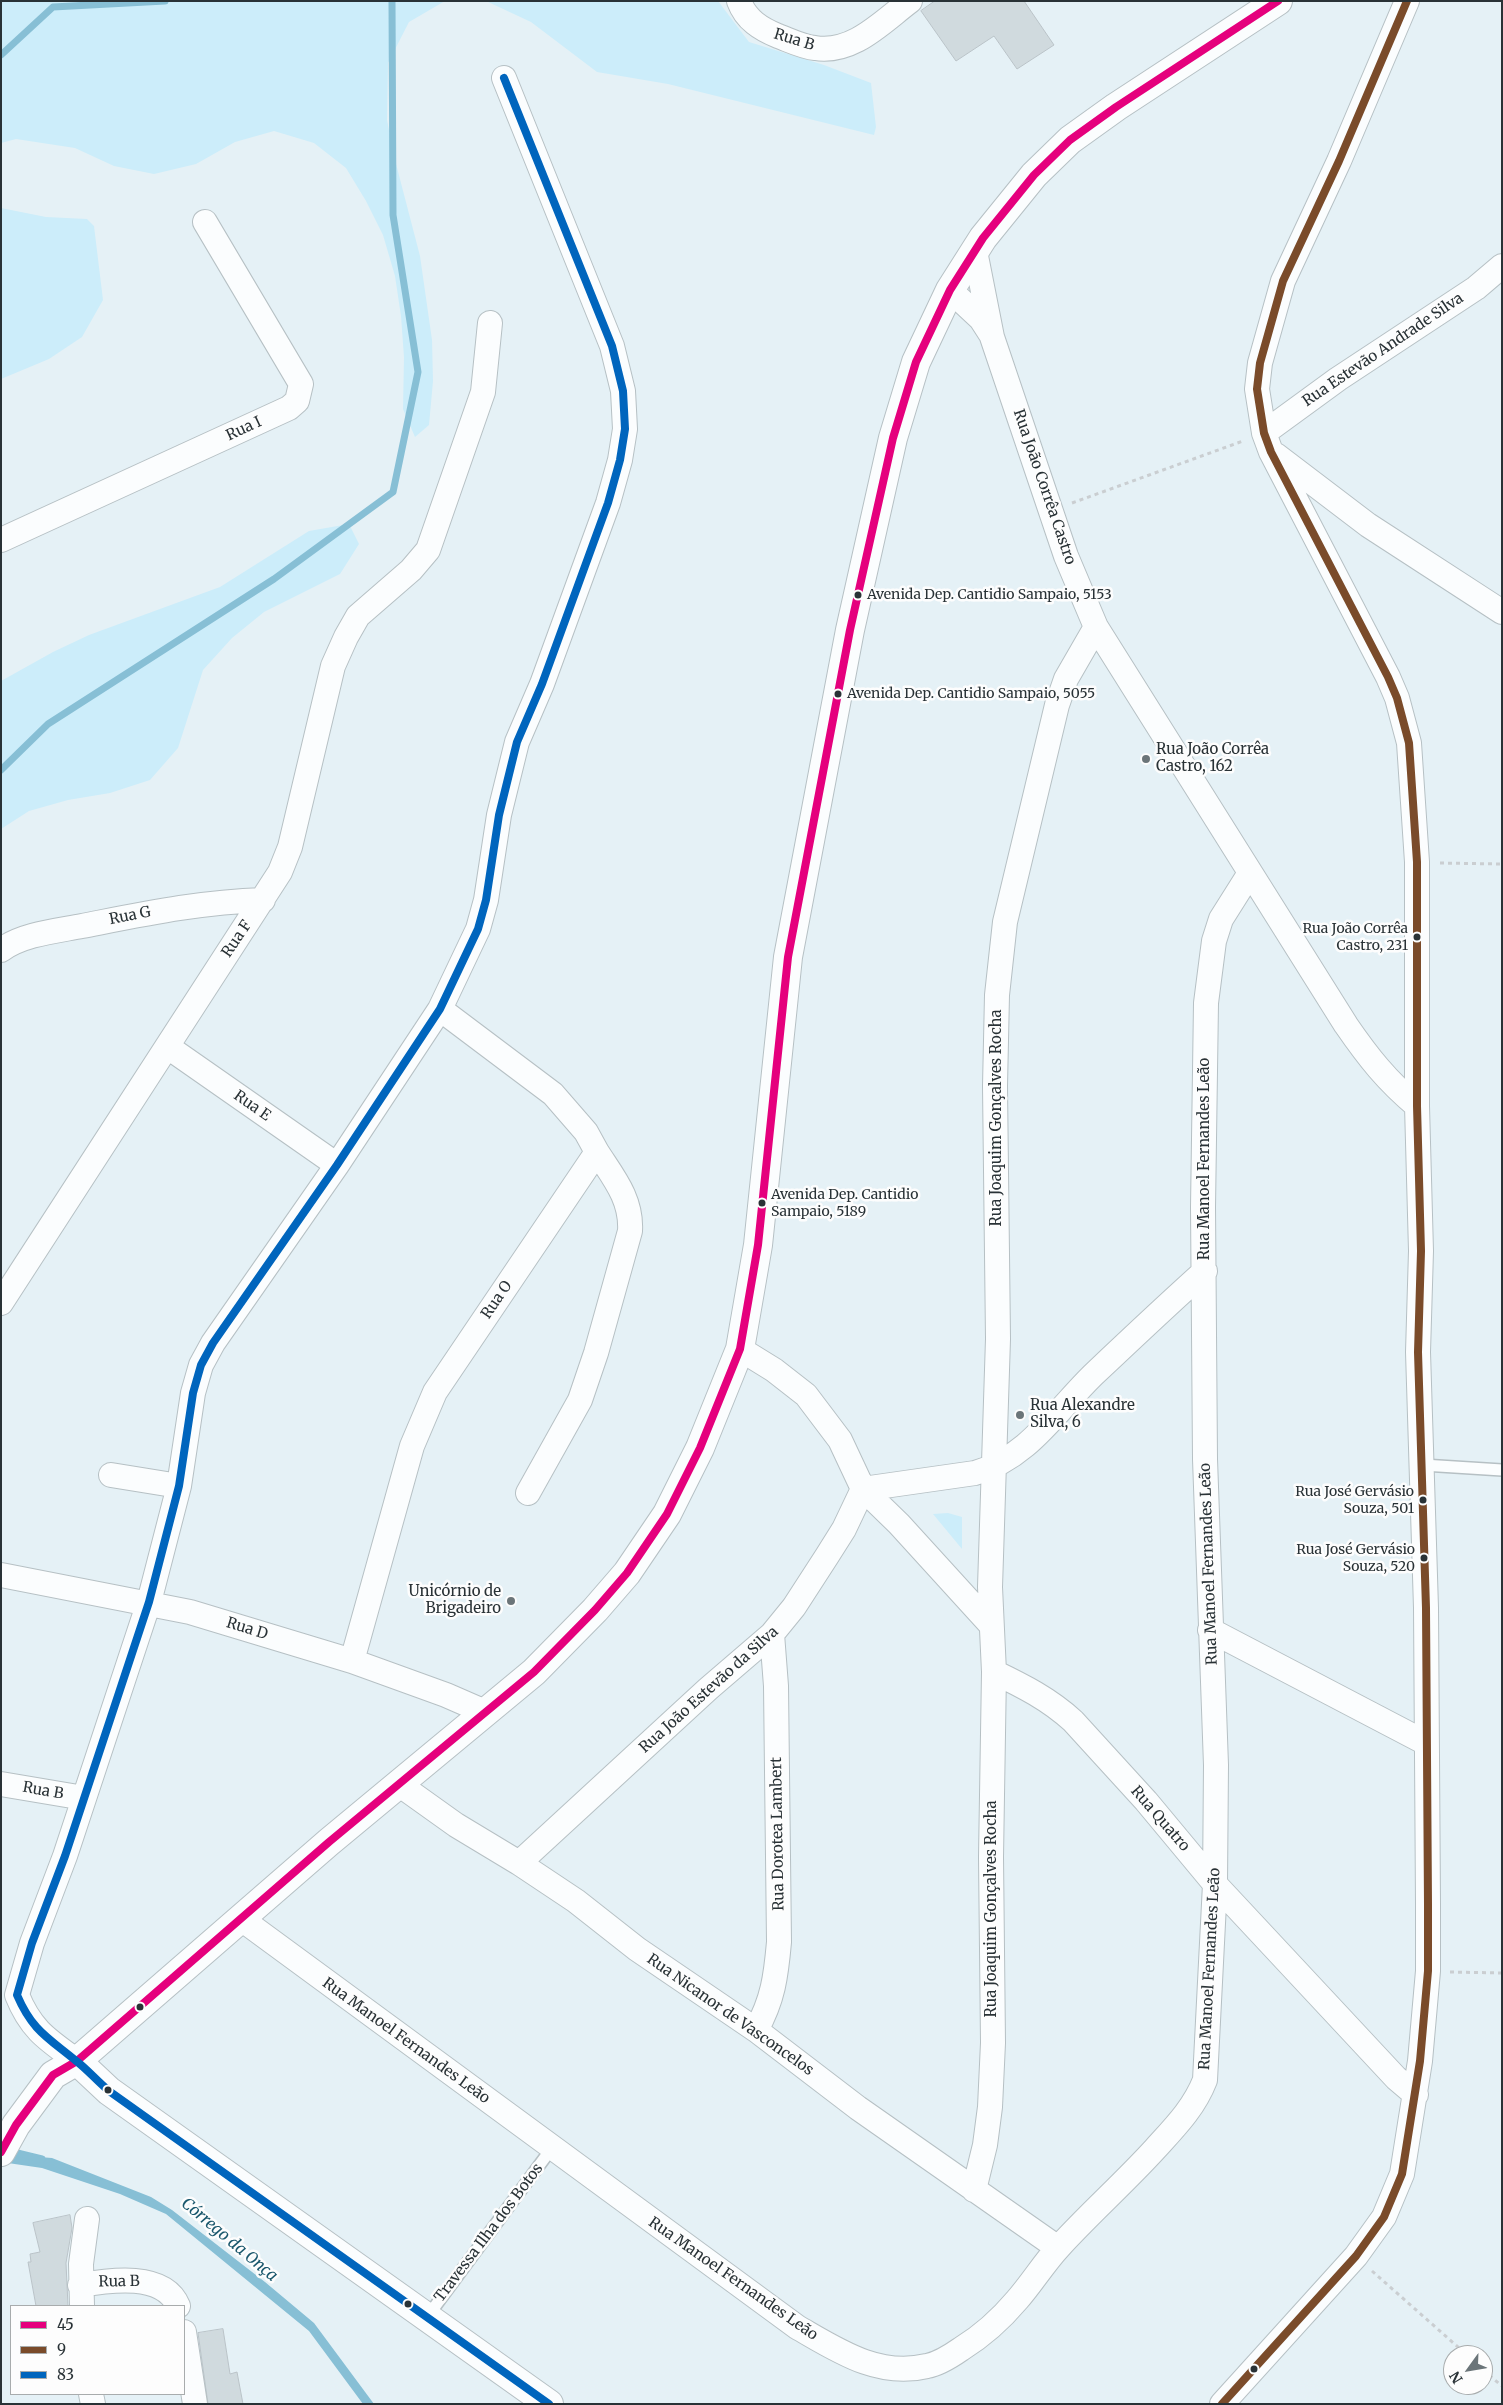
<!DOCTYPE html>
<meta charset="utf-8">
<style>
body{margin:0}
#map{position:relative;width:1503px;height:2405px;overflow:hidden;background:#e5f1f6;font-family:Merriweather,serif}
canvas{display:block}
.frame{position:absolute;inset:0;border:2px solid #293236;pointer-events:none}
.legend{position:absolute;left:10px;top:2305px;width:175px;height:90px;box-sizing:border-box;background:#fdfdfd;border:1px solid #a8acad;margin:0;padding:6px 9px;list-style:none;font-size:15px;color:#293236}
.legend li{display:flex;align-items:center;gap:10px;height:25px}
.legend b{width:25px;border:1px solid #a8acad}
.north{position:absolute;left:1443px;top:2345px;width:50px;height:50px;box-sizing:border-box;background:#fdfdfd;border:1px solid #a8acad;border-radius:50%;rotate:238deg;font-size:14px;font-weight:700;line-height:20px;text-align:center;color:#293236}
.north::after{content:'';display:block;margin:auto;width:18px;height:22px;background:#6b7579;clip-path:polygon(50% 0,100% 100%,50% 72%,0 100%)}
</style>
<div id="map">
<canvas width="1503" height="2405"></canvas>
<div class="frame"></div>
<ul class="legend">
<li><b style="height:6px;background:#e5007d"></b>45</li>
<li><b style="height:6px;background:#7a4b2a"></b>9</li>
<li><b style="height:6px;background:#0065bd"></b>83</li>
</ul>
<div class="north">N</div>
</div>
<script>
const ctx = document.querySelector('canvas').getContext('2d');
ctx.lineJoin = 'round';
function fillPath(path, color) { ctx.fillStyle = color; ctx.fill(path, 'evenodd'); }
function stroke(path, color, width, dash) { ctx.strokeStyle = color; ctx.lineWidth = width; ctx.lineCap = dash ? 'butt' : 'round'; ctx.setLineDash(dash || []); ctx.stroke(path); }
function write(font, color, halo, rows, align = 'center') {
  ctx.font = font + ' Merriweather,serif'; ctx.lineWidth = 5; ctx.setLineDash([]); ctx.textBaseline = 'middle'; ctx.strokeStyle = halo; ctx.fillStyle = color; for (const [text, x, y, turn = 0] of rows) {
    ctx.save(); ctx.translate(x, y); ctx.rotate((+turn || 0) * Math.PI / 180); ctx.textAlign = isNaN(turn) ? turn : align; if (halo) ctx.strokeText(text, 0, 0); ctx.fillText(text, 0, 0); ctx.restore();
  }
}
const green = new Path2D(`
 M1,1h444l-36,21 -21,41 -1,57 8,40 25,96 12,84 1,41 -4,44 -14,12 -12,-28 1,-52 -3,-41 -6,-40 -12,-41 -17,-34 -20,-33 -32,-25 -40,-12 -39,11 -39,22 -42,10 -40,-8 -39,-18 -59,-9 -15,4z
 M480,1h238l31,41 75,23 47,18 5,44 -2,8 -206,-51 -71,-12 -66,-50 -45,-21z
 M1,208l45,9 41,2 7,7 9,74 -21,37 -33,22 -48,20z
 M349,524l10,20 -19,30 -76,38 -32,26 -29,32 -25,78 -28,32 -40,13 -42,7 -39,11 -28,18v-148l52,-29 36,-17 131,-48 89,-56z
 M948,1513l14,4v32l-29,-35z`);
const water = new Path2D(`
 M1,2154l51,4 99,39 21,13 93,72 49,41 60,81h-11l-54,-73 -143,-117 -46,-20 -78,-26 -41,-6z`);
const stream = new Path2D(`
 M1,55l52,-48 112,-6
 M1,770l47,-46 226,-145 119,-87 25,-120 -25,-157 -1,-214
 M9,2151l33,8`);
const building = new Path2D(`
 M935,1h89l30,44 -37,24 -23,-33 -38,25 -35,-50z
 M70,2215l2,13 -6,35 2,43h-32l-8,-44h3l-1,-8 10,-2 -7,-29z
 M223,2329l7,45 7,-2 6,32h-35l-10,-71z`);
const path = new Path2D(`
 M1072,503l171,-62
 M1440,863l62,1
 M1450,1972l52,1
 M1372,2271l95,84
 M1483,2370l19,16`);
const service = new Path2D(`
 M1423,1465l79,5
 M425,2315l8,-6 119,-161`);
const minor = new Path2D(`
 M739,1c7,19 22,28 39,35 11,4 25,11 37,12 38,6 67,-26 95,-47
 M975,251l17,86 74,219 30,71 250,398c22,32 41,56 71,81
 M950,290l31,29 9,14
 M1264,433l74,-54 138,-91 26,-22
 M1276,455l92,70 134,87
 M1,540l288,-132 8,-7 4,-17 -96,-162
 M1,950c22,-16 55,-19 81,-24 62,-12 118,-24 181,-26
 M168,1047l169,118
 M1,1303l279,-431 10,-25 43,-181 13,-29 12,-21 53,-46 17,-20 55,-158 7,-69
 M740,1349l34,21 32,25 34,45 23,49 36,35 92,101
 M111,1475l68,11
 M863,1489l112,-16c53,-15 81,-62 118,-98 37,-35 74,-70 112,-104
 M528,1493l52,-93 16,-47 34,-122c2,-32 -17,-54 -33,-79
 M1,1575l189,37 162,49 94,34 39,17
 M1210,1630l216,113
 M352,1661l60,-215 23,-54 162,-240 -11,-20 -33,-38 -113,-85
 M994,1672c29,14 55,27 79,49l73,80 69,83 181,194 20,17
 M1,1784l83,14
 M400,1785l56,40 63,38 57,38 61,48 119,81 102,78 200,140
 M519,1863l189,-174 64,-55 22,-27 33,-51 17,-27 19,-40
 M240,1918l557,409c40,23 81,51 130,39 11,-2 24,-10 34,-17 21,-13 40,-30 56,-49 15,-17 27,-37 42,-53 31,-34 65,-64 96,-98 20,-22 39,-41 50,-69l10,-196 1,-119 -11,-306 -2,-252 3,-204 8,-62 7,-22 29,-46
 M756,2030c17,-30 20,-54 23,-88l-3,-256 -4,-52
 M77,2061c-29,-21 -46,-31 -60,-66l15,-52 33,-87 84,-254 30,-116 14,-93 8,-28 12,-22 124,-178 103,-156 38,-80 8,-29 13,-85 18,-73 25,-58 66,-181 12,-43 5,-31 -2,-38 -11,-45 -108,-268
 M974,2190l11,-45 5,-38 3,-64 -2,-186 3,-185 -4,-85 8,-248 -3,-253 2,-91 8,-73 52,-217 9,-26 30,-52
 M80,2285c30,-5 84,-13 98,21
 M82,2306l-1,-42 6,-45
 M184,2332l11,72
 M91,2394l2,10
 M1222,2404l134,-148 28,-39 18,-43 18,-113 8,-90v-67l-2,-296 -8,-256 3,-101 -4,-145v-244l-8,-119 -12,-45 -9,-21 -117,-225 -7,-19 -7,-44 3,-26 23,-82 56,-120 68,-160`);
const tertiary = new Path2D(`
 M77,2061l32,30 440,313`);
const primary = new Path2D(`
 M1,2152l15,-27 37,-50 24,-14 252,-219 205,-170 61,-62 32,-37 40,-59 33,-66 40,-99 18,-104 30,-288 62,-327 43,-192 23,-76 34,-72 33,-52 51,-63 36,-35 46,-33 162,-106`);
const bus1 = new Path2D(`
 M1,2152l15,-27 37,-50 24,-14 252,-219 205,-170 61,-62 32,-37 40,-59 33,-66 40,-99 18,-104 30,-288 62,-327 43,-192 23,-76 34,-72 33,-52 51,-63 36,-35 46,-33 162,-106`);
const bus2 = new Path2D(`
 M1222,2404l134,-148 28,-39 18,-43 18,-113 8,-90v-67l-2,-296 -8,-256 3,-101 -4,-145v-244l-8,-119 -12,-45 -9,-21 -117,-225 -7,-19 -7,-44 3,-26 23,-82 56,-120 68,-160`);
const bus3 = new Path2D(`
 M504,78l108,268 11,45 2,38 -5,31 -12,43 -66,181 -25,58 -18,73 -13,85 -8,29 -38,80 -103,156 -124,178 -12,22 -8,28 -14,93 -30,116 -84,254 -33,87 -15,52c15,35 30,42 58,65 12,9 22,21 34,31l440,313`);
const markers = [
 [858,595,4.5,"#293236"],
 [838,694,4.5,"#293236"],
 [1146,759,5,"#6b7579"],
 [1417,937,4.5,"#293236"],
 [762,1203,4.5,"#293236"],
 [1020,1415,5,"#6b7579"],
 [1423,1500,4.5,"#293236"],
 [1424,1558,4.5,"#293236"],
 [511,1601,5,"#6b7579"],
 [140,2007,4.5,"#293236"],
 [108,2090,4.5,"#293236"],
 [408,2304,4.5,"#293236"],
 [1254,2369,4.5,"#293236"]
];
const busNames = [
 ["Avenida Dep. Cantidio Sampaio, 5153",867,595],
 ["Avenida Dep. Cantidio Sampaio, 5055",847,694],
 ["Rua João Corrêa",1408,929,"right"],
 ["Castro, 231",1408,946,"right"],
 ["Avenida Dep. Cantidio",771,1195],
 ["Sampaio, 5189",771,1212],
 ["Rua José Gervásio",1414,1492,"right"],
 ["Souza, 501",1414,1509,"right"],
 ["Rua José Gervásio",1415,1550,"right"],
 ["Souza, 520",1415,1567,"right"]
];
const streetNames = [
 ["Rua B",794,40,17],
 ["Rua Estevão Andrade Silva",1383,350,-34],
 ["Rua I",244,429,-25],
 ["Rua João Corrêa Castro",1044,487,71],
 ["Rua G",130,916,-11],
 ["Rua F",237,939,-56],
 ["Rua E",252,1106,35],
 ["Rua Joaquim Gonçalves Rocha",997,1118,-90],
 ["Rua Manoel Fernandes Leão",1205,1159,-90],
 ["Rua O",497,1300,-56],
 ["Rua Manoel Fernandes Leão",1209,1564,-92],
 ["Rua D",247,1629,17],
 ["Rua João Estevão da Silva",709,1690,-42],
 ["Rua B",43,1791,10],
 ["Rua Quatro",1160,1819,49],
 ["Rua Dorotea Lambert",778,1834,-91],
 ["Rua Joaquim Gonçalves Rocha",992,1909,-90],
 ["Rua Manoel Fernandes Leão",1210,1969,-87],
 ["Rua Nicanor de Vasconcelos",730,2015,35],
 ["Rua Manoel Fernandes Leão",406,2041,36],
 ["Travessa Ilha dos Botos",489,2233,-53],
 ["Rua Manoel Fernandes Leão",733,2279,35],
 ["Rua B",119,2282,-1]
];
const poiNames = [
 ["Rua João Corrêa",1156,750],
 ["Castro, 162",1156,767],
 ["Rua Alexandre",1030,1406],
 ["Silva, 6",1030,1423],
 ["Unicórnio de",501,1592,"right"],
 ["Brigadeiro",501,1609,"right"]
];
const waterNames = [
 ["Córrego da Onça",229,2240,40]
];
fillPath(green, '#ccedfa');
fillPath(water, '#87bfd5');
stroke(stream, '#87bfd5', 7);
fillPath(building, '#d0dade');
stroke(building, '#bac3c8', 1);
stroke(service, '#b6c0c4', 14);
stroke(minor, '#b6c0c4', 26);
stroke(tertiary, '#b6c0c4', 30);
stroke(primary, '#b6c0c4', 30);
stroke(path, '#caced1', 3, [4, 4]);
stroke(service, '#fbfdfe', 11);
stroke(minor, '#fbfdfe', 24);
stroke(tertiary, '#fbfdfe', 28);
stroke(primary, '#fbfdfe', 28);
stroke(bus1, '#e5007d', 8);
stroke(bus2, '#7a4b2a', 8);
stroke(bus3, '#0065bd', 8);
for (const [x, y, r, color] of markers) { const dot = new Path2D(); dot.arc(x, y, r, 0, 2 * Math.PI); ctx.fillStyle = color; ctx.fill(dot); stroke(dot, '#fdfdfd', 2); }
write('14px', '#293236', '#fdfdfd', busNames, 'left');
write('15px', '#293236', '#fdfdfd', streetNames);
write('15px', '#293236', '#fdfdfd', poiNames, 'left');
write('italic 16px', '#1b586d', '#fdfdfd', waterNames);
</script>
